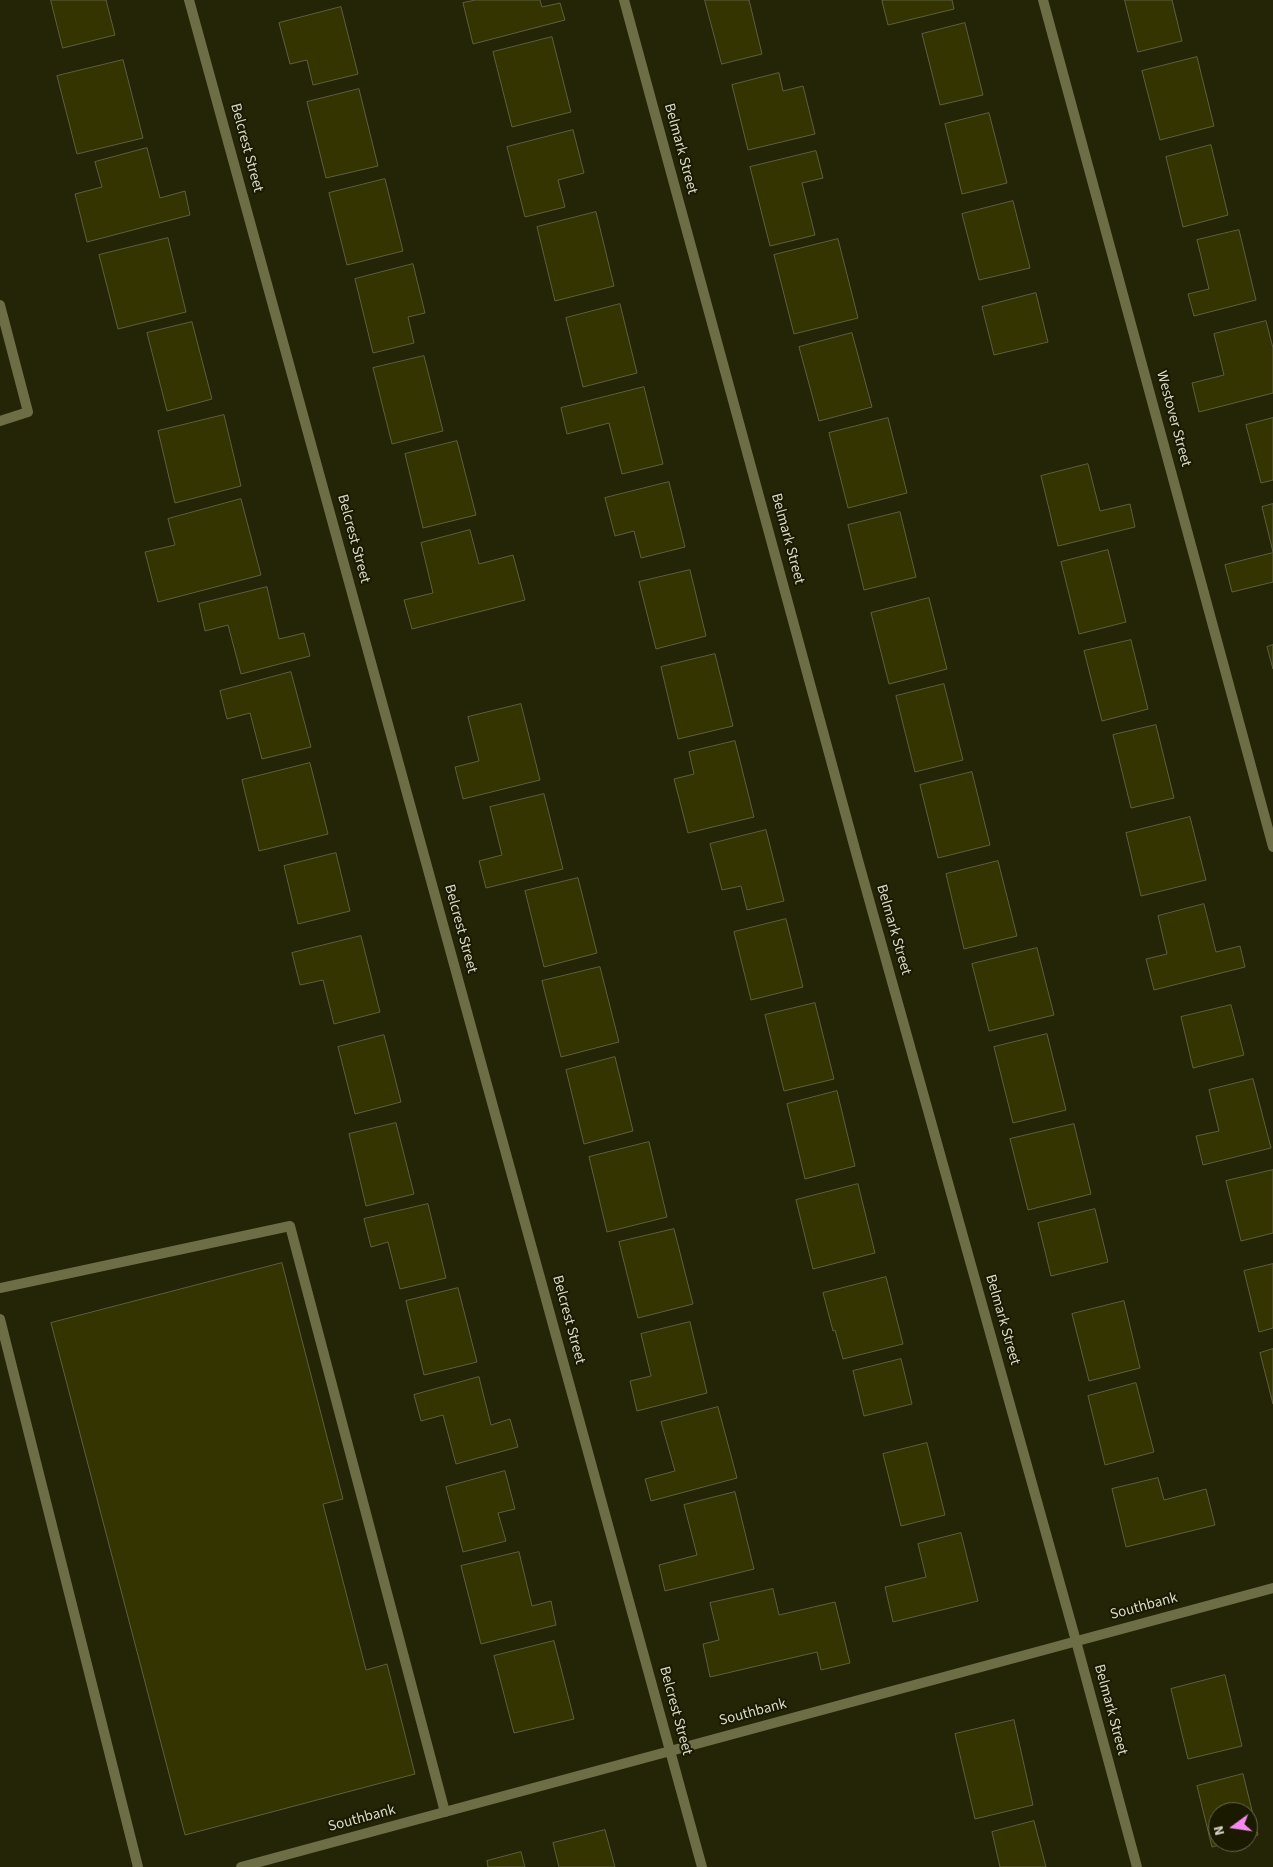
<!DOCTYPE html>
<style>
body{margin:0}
#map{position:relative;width:1273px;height:1867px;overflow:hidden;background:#242406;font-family:"Source Sans 3",sans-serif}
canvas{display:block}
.north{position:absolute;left:1208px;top:1802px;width:50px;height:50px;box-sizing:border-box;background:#1a1a00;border:1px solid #666750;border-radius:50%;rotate:256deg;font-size:14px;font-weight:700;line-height:20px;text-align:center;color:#d9dac9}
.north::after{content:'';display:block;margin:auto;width:18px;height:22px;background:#f689ee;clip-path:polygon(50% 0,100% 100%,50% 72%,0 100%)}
</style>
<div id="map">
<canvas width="1273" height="1867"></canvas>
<div class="north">N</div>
</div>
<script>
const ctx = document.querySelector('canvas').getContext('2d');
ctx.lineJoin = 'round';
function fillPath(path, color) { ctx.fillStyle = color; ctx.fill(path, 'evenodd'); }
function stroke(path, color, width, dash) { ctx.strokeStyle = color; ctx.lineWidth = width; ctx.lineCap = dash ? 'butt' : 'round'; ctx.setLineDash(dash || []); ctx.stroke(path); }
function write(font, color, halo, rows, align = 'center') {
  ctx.font = font + ' "Source Sans 3",sans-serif'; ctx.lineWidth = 4; ctx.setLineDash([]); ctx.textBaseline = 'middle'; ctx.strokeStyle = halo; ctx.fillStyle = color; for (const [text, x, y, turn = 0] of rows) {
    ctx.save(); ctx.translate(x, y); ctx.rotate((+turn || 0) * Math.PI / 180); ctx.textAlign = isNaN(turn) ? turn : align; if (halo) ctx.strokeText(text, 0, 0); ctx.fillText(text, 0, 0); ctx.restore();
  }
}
const building = new Path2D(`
 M51,0h55l9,35 -52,13z
 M476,0h64l2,7 18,-4 5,17 -92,24 -10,-41z
 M705,0h44l13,54 -40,10z
 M885,0h67l2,9 -66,16 -6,-24z
 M1125,0h47l10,41 -44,11z
 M341,7l17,67 -45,11 -6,-25 -17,4 -11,-41z
 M965,23l18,72 -43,10 -18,-71z
 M552,37l19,75 -59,15 -19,-75z
 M1197,57l17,69 -54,14 -18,-69z
 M123,60l20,78 -66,16 -20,-78z
 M779,73l4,18 20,-5 12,48 -67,16 -16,-65z
 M359,89l19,77 -52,12 -19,-76z
 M989,113l18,70 -45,11 -17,-70z
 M573,130l11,43 -26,7 7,27 -40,10 -18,-70z
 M1211,145l17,70 -45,12 -17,-70z
 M147,148l13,50 25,-7 5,24 -103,27 -12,-48 27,-7 -7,-25z
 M816,151l7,27 -21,5 13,52 -45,11 -20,-79z
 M385,179l18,72 -56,14 -18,-72z
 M1013,201l17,67 -51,12 -17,-66z
 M596,212l18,74 -59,15 -18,-74z
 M1239,230l17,70 -62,16 -6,-22 21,-5 -12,-49z
 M168,238l18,74 -68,17 -19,-74z
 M838,239l20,79 -64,16 -20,-79z
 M413,264l12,49 -17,4 6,26 -41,10 -18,-74z
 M1036,293l12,49 -54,13 -12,-48z
 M620,304l17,69 -54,14 -17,-69z
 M1266,321l7,27v45l-74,19 -7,-29 32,-8 -10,-41z
 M192,322l20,77 -45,12 -20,-78z
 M852,333l20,74 -53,14 -20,-74z
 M424,356l19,75 -51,13 -19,-76z
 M644,387l19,77 -41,10 -13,-51 -42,11 -6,-26z
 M224,415l17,71 -66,17 -17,-72z
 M888,418l19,75 -59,15 -19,-75z
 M1273,418v62l-12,3 -15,-58z
 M457,441l19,74 -53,13 -18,-74z
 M1088,464l12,47 30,-7 5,23 -77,19 -17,-70z
 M669,482l16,65 -44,11 -7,-27 -19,5 -10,-38z
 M241,499l20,76 -103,27 -13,-50 30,-7 -7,-26z
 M1273,504v48l-11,-45z
 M900,512l16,65 -52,13 -16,-65z
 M470,530l9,34 34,-9 12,45 -113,29 -8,-29 29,-7 -12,-50z
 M1108,550l18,72 -47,12 -18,-72z
 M1273,553v29l-41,10 -7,-27z
 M690,570l16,66 -50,13 -17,-67z
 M267,587l12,52 25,-6 6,23 -69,18 -13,-49 -23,6 -6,-27z
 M929,598l18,71 -58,15 -18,-71z
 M1131,640l17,69 -46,12 -18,-70z
 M1273,645v24l-6,-22z
 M715,654l18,72 -55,13 -17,-72z
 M291,672l20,75 -49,12 -12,-46 -23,6 -7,-28z
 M944,684l19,76 -48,12 -19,-76z
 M521,704l19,76 -77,19 -8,-32 24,-6 -11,-44z
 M1156,725l18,73 -43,10 -18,-73z
 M735,741l19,76 -66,16 -14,-54 20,-5 -5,-22z
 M310,763l18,71 -69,17 -17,-71z
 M972,772l18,73 -52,13 -18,-73z
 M544,794l19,75 -77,19 -7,-27 23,-6 -12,-48z
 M1190,817l16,63 -65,16 -15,-63z
 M766,830l18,71 -37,9 -6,-24 -19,4 -12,-46z
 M336,853l14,58 -52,13 -14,-58z
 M998,861l19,75 -53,13 -18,-75z
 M578,878l19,75 -53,14 -19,-76z
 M1204,904l12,48 24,-6 5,21 -91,23 -8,-31 21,-5 -9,-38z
 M786,919l17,68 -52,13 -17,-68z
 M361,936l19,76 -46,12 -11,-44 -23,5 -8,-32z
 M1037,948l17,67 -65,16 -17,-67z
 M600,967l19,75 -58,15 -19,-76z
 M815,1003l19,76 -50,12 -19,-76z
 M1231,1005l13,50 -51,13 -12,-51z
 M1047,1034l19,76 -53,13 -19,-76z
 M384,1035l17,67 -46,12 -17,-67z
 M615,1057l18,74 -49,13 -18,-74z
 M1253,1079l18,69 -68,17 -7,-29 23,-5 -10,-41z
 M837,1091l18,75 -50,13 -18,-75z
 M396,1123l18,71 -48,12 -17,-72z
 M1074,1124l17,70 -63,16 -18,-71z
 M649,1142l18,75 -60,15 -18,-75z
 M1273,1170v63l-32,8 -15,-60z
 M858,1184l17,69 -62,16 -17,-69z
 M428,1204l18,74 -46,11 -12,-47 -17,5 -7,-28z
 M1095,1209l13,53 -57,14 -13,-53z
 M674,1229l19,75 -55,14 -19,-76z
 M282,1263l61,236 -20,5 43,166 21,-6 28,110 -230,61 -134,-512z
 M1273,1264v64l-14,4 -15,-61z
 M886,1277l17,67 -60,15 -8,-29 -2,1 -10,-38z
 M458,1288l19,74 -53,13 -18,-74z
 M1124,1301l16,67 -51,13 -17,-67z
 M690,1322l17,71 -70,18 -7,-30 21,-5 -10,-42z
 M1273,1349v55l-13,-51z
 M901,1359l11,45 -48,12 -11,-45z
 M479,1377l12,48 19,-6 8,28 -62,17 -13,-49 -22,6 -7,-26z
 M1136,1383l18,69 -49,13 -17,-69z
 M718,1407l19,71 -86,23 -6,-22 30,-8 -14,-49z
 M927,1443l18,72 -44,11 -18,-72z
 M505,1471l10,38 -17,4 8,28 -43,11 -17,-65z
 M1158,1478l6,22 42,-11 9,36 -89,22 -14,-58z
 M735,1492l19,77 -89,22 -6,-26 38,-10 -13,-50z
 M961,1533l17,68 -85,21 -8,-35 41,-10 -8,-33z
 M519,1552l13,54 19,-5 5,24 -75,19 -20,-78z
 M773,1589l6,26 56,-13 15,61 -29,7 -4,-18 -107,25 -7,-33 16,-4 -9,-37z
 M554,1641l20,78 -60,14 -20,-77z
 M1225,1675l17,71 -54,13 -17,-70z
 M1014,1720l19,85 -58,14 -20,-85z
 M1243,1774l15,61 -10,3v-26h-30v30h12l-18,5 -15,-61z
 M1034,1821l12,46h-46l-8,-35z
 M605,1830l10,37h-56l-6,-24z
 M521,1852l4,15h-37l-1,-6z`);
const service = new Path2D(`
 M0,305l28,107 -28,9
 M0,1288l290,-62 155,586
 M0,1319l138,548`);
const minor = new Path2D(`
 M189,0l513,1867
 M624,0l234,860 218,781 61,226
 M1043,0l230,847
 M241,1867l1032,-279`);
const streetNames = [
 ["Belcrest Street",246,148,75],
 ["Belmark Street",680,149,75],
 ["Westover Street",1173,419,75],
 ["Belcrest Street",353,539,75],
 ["Belmark Street",787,539,75],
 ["Belcrest Street",460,929,75],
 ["Belmark Street",893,930,74],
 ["Belcrest Street",568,1320,75],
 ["Belmark Street",1002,1320,74],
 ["Southbank",1144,1607,-15],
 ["Belmark Street",1110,1710,75],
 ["Belcrest Street",675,1711,75],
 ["Southbank",753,1713,-15],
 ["Southbank",362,1819,-15]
];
fillPath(building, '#343400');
stroke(building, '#5e5f40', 1);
stroke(service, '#6d6e46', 10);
stroke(minor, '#6d6e46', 10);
write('15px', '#d9dac9', '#1a1a00', streetNames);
</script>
